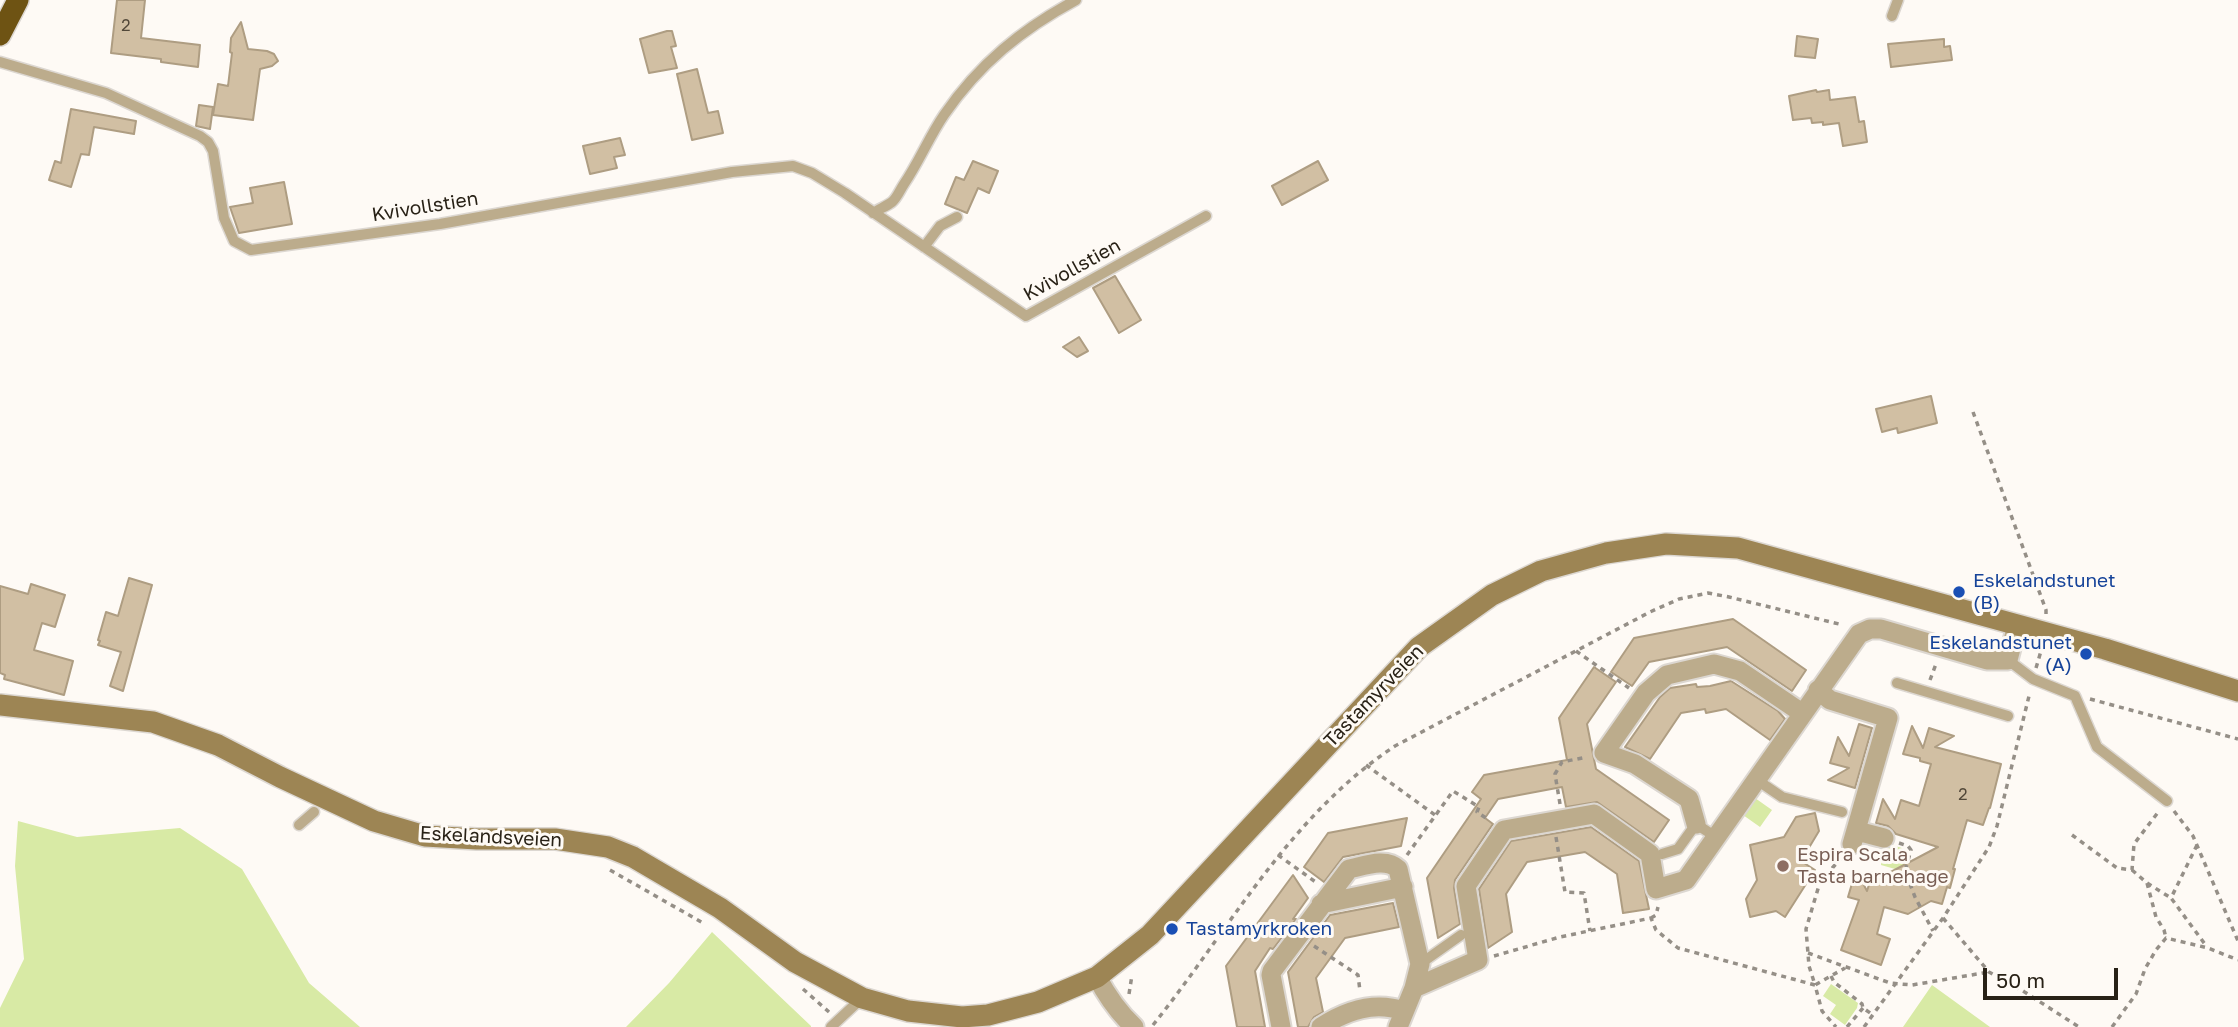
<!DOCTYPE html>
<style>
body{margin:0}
#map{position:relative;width:2238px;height:1027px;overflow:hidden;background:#fefaf5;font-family:"Golos Text",sans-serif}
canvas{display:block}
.scale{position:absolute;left:1983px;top:968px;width:135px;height:32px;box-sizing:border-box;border:4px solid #282116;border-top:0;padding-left:9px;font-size:21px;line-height:24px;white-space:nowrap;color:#282116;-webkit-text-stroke:5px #fefaf5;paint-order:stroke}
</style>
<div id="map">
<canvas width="2238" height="1027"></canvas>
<div class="scale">50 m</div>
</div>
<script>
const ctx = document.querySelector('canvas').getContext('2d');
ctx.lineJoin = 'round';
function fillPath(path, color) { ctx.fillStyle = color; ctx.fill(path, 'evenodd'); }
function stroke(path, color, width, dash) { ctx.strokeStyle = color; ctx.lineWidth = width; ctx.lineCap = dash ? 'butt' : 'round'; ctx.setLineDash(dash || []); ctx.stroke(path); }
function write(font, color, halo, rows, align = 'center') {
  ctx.font = font + ' "Golos Text",sans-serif'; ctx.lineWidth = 6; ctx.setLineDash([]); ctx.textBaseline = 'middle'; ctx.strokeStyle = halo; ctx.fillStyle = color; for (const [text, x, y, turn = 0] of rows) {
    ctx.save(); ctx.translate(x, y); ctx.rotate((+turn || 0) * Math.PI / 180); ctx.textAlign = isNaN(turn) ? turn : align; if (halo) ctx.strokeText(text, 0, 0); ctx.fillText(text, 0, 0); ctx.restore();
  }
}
const green = new Path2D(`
 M1755,798l17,12 -12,17 -17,-12z
 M18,821l59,16 103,-9 62,41 67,114 51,44h-360v-19l24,-49 -9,-93z
 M1883,842l22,7 3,4 -6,18 -21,-6z
 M712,932l99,94v1h-185l43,-44z
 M1831,984l27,19 -1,5 -12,17 -15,-11 6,-9 -13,-9z
 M1932,985l58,42h-87z`);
const building = new Path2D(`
 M117,0h28l-4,38 59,7 -2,22 -37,-5v-3l-50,-6z
 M241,22l7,27 19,2 7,3 4,7 -6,5 -12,3 -7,51 -40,-5 5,-31 10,2 4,-33 -2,-1 1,-14z
 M667,31h5l4,15 -5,1 6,21 -28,5 -9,-34z
 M1797,36l21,3 -3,19 -20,-2z
 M1944,39v8l6,-1 2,14 -61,7 -3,-23z
 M697,69l11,44 10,-2 5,22 -31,7 -15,-66z
 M1816,90l1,2 12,-2 1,10 25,-3 4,25 5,-1 3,21 -24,4 -4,-23 -16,2v-3l-11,1 -1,-5 -18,2 -4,-24z
 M199,105l14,2 -3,22 -14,-3z
 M71,109l65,12 -2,13 -40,-7 -5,28 -8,-1 -10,33 -22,-7 6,-19 6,2z
 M620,138l5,17 -11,2 3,11 -27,6 -7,-28z
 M973,161l25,10 -9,22 -11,-5 -11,25 -22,-9 11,-27 8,3z
 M1318,161l10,19 -46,25 -10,-19z
 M284,182l8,42 -53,9 -9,-26 23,-4 -3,-15z
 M1115,276l26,44 -22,13 -26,-45z
 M1079,337l9,14 -11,6 -14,-10z
 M1931,396l6,27 -39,10 -1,-5 -15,4 -6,-23z
 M129,578l23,7 -29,106 -13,-5 11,-34 -23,-7 2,-4 -2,-1 8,-28 12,4z
 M31,584l34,11 -10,32 -13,-4 -8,27 39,11 -9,34 -60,-16 1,-4 -5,-2v-87l28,8z
 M1733,619l73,51 -14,21 -65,-44 -78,15 -17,24 -21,-14 23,-34z
 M1594,667l22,15 -29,42 9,45 73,51 -15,22 -57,-40 -31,5 -4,-20 -64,12 -13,19 8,6 -38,56 -1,8 6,36 -22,14 -11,-60 54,-79 -9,-7 12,-17 83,-15 -8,-42z
 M1731,681l47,30 7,8 -15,21 -44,-31 -20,4 -1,-4 -24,4 -31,46 -25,-12 35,-50 10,-9 26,-4 1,3 13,-1z
 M1859,724l13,4 -17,60 -27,-8 21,-12 -19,-5 8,-26 11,19z
 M1912,726l11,22 6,-20 25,8 -19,11 66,17 -11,44h-1l-6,17 -16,-5 -14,49h2l-5,19 -3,-1 -5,17 -11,-3 -23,13 -24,-7 -7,27 13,5 -9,26 -40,-15 18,-50 -11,-3 8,-27 11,21 6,-19 12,3 53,-28 -42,-13 -8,-8 -12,-3 7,-24 12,20 6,-19 18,6 12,-42 -11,-3v-3l-17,-4z
 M1815,813l4,18 -18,30 14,9 -30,47 -9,-6 -26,6 -4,-18 11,-19 -7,-35 34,-8 12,-20z
 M1407,818l-6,28 -58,11 -19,25 -20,-15 24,-34z
 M1591,827l48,34 10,48 -26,4 -6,-39 -32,-22 -58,10 -21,32 6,38 -24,16 -9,-59 32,-48z
 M1293,875l15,23 -15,21h3l-23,30 -3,-1 -15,23 10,56h-28l-11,-61z
 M1393,903l6,24 -54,11 -29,40 7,34 -9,5 -6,10h-10l-10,-55 42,-57z`);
const path = new Path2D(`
 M1973,412l73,198v5
 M1576,651l53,37
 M2036,668l5,-17
 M1930,680l6,-16
 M2090,699l148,40
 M1366,765l69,50
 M1560,804l-5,-30 7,-12 25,-5
 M2174,811l19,25 45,105
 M2072,835l45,33 15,2 2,-26 25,-33
 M1556,837l9,55 19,1 6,38
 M1899,843l9,3 3,4 -6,21 10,26 18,34
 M2197,845l-26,53 36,49
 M1278,855l39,28
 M1407,855l46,-64 26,16 -2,5 12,8
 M1842,857l-22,25 -14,47 3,37 6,19 30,-17
 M610,870l93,53
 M2132,870l15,13 24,15
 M2147,883l9,34 8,13 2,8
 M1651,918l5,-3 2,-8
 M1943,918l46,54 34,19 56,36
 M1314,946l44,29 2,16
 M1808,953l82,30 22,2 77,-13
 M1494,956l66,-19 91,-19 5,12 22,18 137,37 7,26 14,16
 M1831,976l3,6 28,22 1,4 10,7
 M803,989l26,23
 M1129,994l3,-19
 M1153,1025c77,-96 136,-209 242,-279l255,-134 29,-13 29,-6 21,4 114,28
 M1847,1027l16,-19
 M1864,1027l79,-109 46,-71 8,-21 33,-134
 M2112,1027l24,-33 9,-25 11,-19 10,-12 42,10 30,12`);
const lane = new Path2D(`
 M1892,16l6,-16
 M0,62l106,31 94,43 8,6 5,9 11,67 10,23 17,9 189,-26 292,-52 61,-6 19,7 33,20 181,123 180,-100
 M873,213c6,-4 14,-7 19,-11 5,-4 8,-12 12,-18 15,-22 25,-47 40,-69 35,-51 78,-86 132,-115
 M924,247l16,-21 17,-9
 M2008,660l25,19 42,17 22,51 70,54
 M1897,683l111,33
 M1757,780l25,17 60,15
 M299,825l15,-13
 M1662,854l16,-5 18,-25 20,13
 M1420,964l41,-29
 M831,1027l31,-29`);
const street = new Path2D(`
 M1818,690l12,10 58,18 -36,126
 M1696,824l-7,-25 -54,-35 -31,-11 42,-60 21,-18 47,-11 26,7 62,42
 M1857,831l27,7
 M1321,904l82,-17
 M1097,977c10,19 21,35 37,50
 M1414,988l64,-28 -12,-74 38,-56 90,-16 56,40 6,35 30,-9 173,-246 11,-5h11l106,31h21l9,-35
 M1281,1027l-10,-52 1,-4 77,-102c15,-3 37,-12 49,0l22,95 -6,24 -16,39
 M1321,1027c26,-17 53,-26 83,-16`);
const secondary = new Path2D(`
 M0,705l153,17 65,23 62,32 94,44 51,15 52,3h78l53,8 25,10 87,51 75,54 67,36 46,13 54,6 26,-2 50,-13 59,-25 53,-42 269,-288 73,-52 49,-24 65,-18 60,-9 72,4 367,101 133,42`);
const highway = new Path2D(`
 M0,35l18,-35`);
const markers = [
 [1959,592,7,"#1a4fb4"],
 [2086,654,7,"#1a4fb4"],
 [1783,866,7,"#8d6e63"],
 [1172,929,7,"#1a4fb4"]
];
const numberNames = [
 ["2",126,26],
 ["2",1963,795]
];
const streetNames = [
 ["Kvivollstien",425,207,-9],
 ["Kvivollstien",1072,270,-29],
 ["Tastamyrveien",1374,696,-46],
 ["Eskelandsveien",491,837,3]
];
const transitNames = [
 ["Eskelandstunet",1973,581],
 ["(B)",1973,603],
 ["Eskelandstunet",2072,643,"right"],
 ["(A)",2072,665,"right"],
 ["Tastamyrkroken",1186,929]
];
const educationNames = [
 ["Espira Scala",1797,855],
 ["Tasta barnehage",1797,877]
];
fillPath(green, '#d8eaa5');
fillPath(building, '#d1bfa3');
stroke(building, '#ae9d82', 2);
stroke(lane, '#dcd7d1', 13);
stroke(street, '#dcd7d1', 23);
stroke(secondary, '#dcd7d1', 24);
stroke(highway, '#dcd7d1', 24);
stroke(path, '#958f87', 3.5, [5, 5]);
stroke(lane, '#bcac8c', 10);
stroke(street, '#bcac8c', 19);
stroke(secondary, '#9d8554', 21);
stroke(highway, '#6e5313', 21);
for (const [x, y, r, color] of markers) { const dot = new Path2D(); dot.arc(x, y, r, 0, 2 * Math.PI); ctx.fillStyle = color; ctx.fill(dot); stroke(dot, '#fefaf5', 2.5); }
write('16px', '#524839', null, numberNames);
write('19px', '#282116', '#fefaf5', streetNames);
write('19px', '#164399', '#fefaf5', transitNames, 'left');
write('19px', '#785e54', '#fefaf5', educationNames, 'left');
</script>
